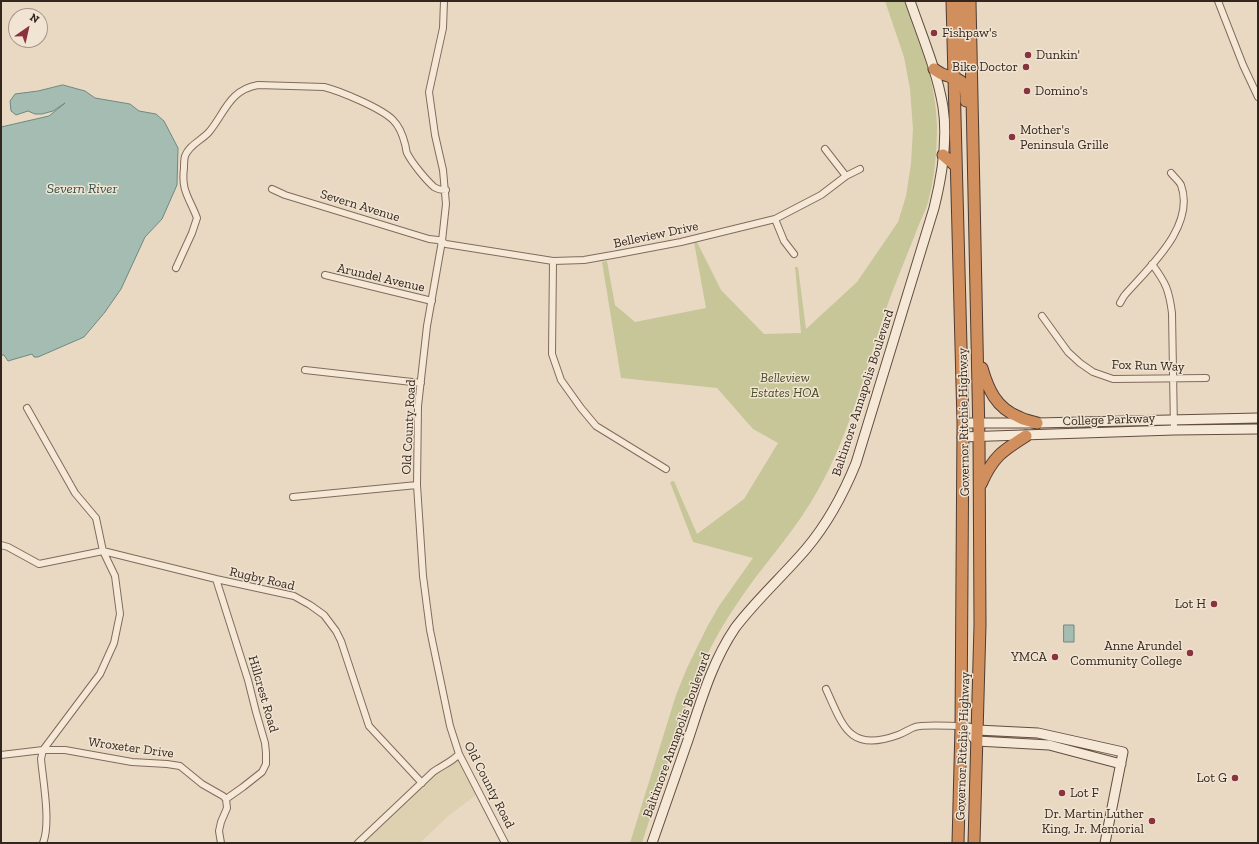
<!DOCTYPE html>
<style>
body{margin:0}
#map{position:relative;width:1259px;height:844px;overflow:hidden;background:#e9d9c3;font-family:"Zilla Slab",serif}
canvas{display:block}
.frame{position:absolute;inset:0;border:2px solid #33261e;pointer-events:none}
.north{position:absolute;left:8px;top:8px;width:40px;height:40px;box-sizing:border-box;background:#f1e4d2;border:1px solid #a5988a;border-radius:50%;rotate:34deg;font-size:11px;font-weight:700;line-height:16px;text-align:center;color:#33261e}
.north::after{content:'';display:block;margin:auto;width:14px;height:18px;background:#8a323e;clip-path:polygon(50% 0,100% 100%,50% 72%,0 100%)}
</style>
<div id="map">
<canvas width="1259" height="844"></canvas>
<div class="frame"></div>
<div class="north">N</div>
</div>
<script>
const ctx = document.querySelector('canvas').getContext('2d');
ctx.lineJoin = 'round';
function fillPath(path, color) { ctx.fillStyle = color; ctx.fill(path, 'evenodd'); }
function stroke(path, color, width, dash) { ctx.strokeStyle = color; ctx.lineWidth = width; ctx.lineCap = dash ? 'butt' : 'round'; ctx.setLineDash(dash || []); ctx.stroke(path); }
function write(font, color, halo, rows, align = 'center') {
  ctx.font = font + ' "Zilla Slab",serif'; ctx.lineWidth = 3; ctx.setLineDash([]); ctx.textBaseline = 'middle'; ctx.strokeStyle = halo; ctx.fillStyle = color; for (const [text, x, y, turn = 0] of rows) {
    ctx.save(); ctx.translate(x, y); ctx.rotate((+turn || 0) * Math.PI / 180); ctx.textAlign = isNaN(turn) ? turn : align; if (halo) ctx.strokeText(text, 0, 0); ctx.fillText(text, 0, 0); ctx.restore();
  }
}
const farmland = new Path2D(`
 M459,754l20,39 -31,23 -28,27h-62l44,-42z`);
const green = new Path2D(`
 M885,1h21c14,42 30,80 31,125 0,23 -2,50 -8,72 -2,10 -7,19 -11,29 -9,23 -19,47 -28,71 -23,64 -38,132 -72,192 -20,37 -49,68 -73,102 -24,34 -41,65 -56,104l-47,147h-12l46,-148 11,-27 20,-41 12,-21 34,-48 -60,-16 -23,-60 4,-1 23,53 47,-35 34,-56 -25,-14 -36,-41 -96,-10 -19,-116 5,-1 8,44 20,17 71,-14 -12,-66h3l24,48 43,44 37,-1 -6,-66h3l8,62 51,-47 41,-60 8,-26 5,-32 2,-35 -3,-40 -6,-32z`);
const water = new Path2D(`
 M63,85l22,6 10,7 35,6 9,7 17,3 8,7 14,27 -1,37 -15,34 -17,18 -24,52 -16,23 -21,25 -46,20h-4l-2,-3 -24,7 -4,-6h-3v-228l48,-11 16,-13 -12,8 -11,3h-7l-7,-3 -12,4 -5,-4 -1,-10 5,-7 23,-3z
 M1064,625h10v17h-10z`);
const street = new Path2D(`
 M444,1l-1,27 -14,64 6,43 8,35 3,34 -4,37 -15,85 -9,80 -1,79 6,91 7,54 20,96 9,28 46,89
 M1218,1l25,64 15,32
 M825,149l21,27
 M272,189l13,6 144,44 9,1 8,4 107,17 31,-1 34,-6 63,-12 94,-23 46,-24 25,-19 14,-7
 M775,219l9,22 10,13
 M553,261l-1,93 9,26 20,28 15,18 70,43
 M1152,264c14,19 17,26 20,49l2,117
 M176,268l16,-35 5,-15c-8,-21 -16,-27 -13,-50 0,-4 0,-8 1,-12 4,-11 17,-16 24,-24 16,-19 20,-42 49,-47l66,2c16,4 57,21 69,33 6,6 10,16 12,24 1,3 1,7 2,9 5,10 19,27 27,34 3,2 8,3 12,3
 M325,275l107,26
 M1120,303l4,-7c24,-28 72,-69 57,-111 -2,-4 -7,-8 -10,-12
 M1042,316l26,36 12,11 13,9 20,7 93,-1
 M305,370l116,13
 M27,408l48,85 21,25 7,33 12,25 5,38 -6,29 -14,31 -57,76 -2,9c2,22 10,64 2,84
 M293,497l124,-12
 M1,545l7,2 31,17 64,-13 113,28 78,17 16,9 14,10 12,16 5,10 28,85 53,57
 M216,579l32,101 8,32 9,31 1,10v11l-4,8 -19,15 -17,12
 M826,689c17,37 23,64 72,46 6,-2 11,-6 17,-8 8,-3 35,-1 46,-1
 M1,755l42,-5h22l67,12 35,2 13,2 22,18 21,12 3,3 1,9 -6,14 -2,9 2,12
 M358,843l75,-71c8,-6 19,-10 26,-18`);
const secondary = new Path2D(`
 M963,423h74l221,-5
 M962,437l212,-7 84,-1
 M961,726l16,4 61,3 85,19 -18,91
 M973,737l4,4 72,4 72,19
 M652,843c12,-35 24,-69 36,-103 13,-39 24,-78 47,-112 21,-28 48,-52 71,-79 22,-26 37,-54 50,-86l78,-255c8,-32 14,-68 9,-101 -6,-36 -21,-71 -33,-106`);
const highway = new Path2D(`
 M952,1l11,422 -2,303 -3,117
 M959,1l2,16v44l3,3 8,4
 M970,1l9,436 1,188 -6,218
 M934,69c3,2 7,5 11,6 18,6 21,5 21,26
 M943,155l13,11
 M982,368c6,21 14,40 37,49 5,3 12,4 18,6
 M981,484c12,-27 21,-33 45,-48`);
const markers = [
 [934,33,4,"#8a323e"],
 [1028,55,4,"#8a323e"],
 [1026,67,4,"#8a323e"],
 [1027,91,4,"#8a323e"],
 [1012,137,4,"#8a323e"],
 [1214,604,4,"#8a323e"],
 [1190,653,4,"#8a323e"],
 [1055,657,4,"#8a323e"],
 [1235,778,4,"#8a323e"],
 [1062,793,4,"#8a323e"],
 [1152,821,4,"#8a323e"]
];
const poiNames = [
 ["Fishpaw's",942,33,"left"],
 ["Dunkin'",1036,55,"left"],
 ["Bike Doctor",1018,67],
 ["Domino's",1035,91,"left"],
 ["Mother's",1020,130,"left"],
 ["Peninsula Grille",1020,145,"left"],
 ["Lot H",1206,604],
 ["Anne Arundel",1182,646],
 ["Community College",1182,661],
 ["YMCA",1047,657],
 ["Lot G",1227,778],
 ["Lot F",1070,793,"left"],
 ["Dr. Martin Luther",1144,814],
 ["King, Jr. Memorial",1144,829]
];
const streetNames = [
 ["Severn Avenue",360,206,17],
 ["Belleview Drive",656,235,-12],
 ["Arundel Avenue",381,278,13],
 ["Fox Run Way",1148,366,2],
 ["Baltimore Annapolis Boulevard",863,393,-72],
 ["College Parkway",1109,420,-2],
 ["Governor Ritchie Highway",964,422,-91],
 ["Old County Road",409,427,-87],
 ["Rugby Road",262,579,13],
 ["Hillcrest Road",263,694,74],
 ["Baltimore Annapolis Boulevard",677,735,-70],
 ["Governor Ritchie Highway",963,746,-88],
 ["Wroxeter Drive",131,748,8],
 ["Old County Road",489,785,63]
];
const parkNames = [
 ["Belleview",785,378],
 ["Estates HOA",785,393]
];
const waterNames = [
 ["Severn River",82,189]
];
fillPath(farmland, '#ded1b2');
fillPath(green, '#c6c699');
fillPath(water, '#a5bcb3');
stroke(water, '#6d897f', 1);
stroke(street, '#816b5c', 8);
stroke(secondary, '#634d3f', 11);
stroke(highway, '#503b30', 13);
stroke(street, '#f5e8d6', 6);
stroke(secondary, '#f5e8d6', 9);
stroke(highway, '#d08f5c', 11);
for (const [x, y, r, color] of markers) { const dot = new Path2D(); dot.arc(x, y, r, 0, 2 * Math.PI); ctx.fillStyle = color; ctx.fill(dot); stroke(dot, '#f1e4d2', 1.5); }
write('13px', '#33261e', '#f1e4d2', poiNames, 'right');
write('13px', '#33261e', '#f1e4d2', streetNames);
write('italic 13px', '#484d27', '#f1e4d2', parkNames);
write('italic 14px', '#2f514b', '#f1e4d2', waterNames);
</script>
